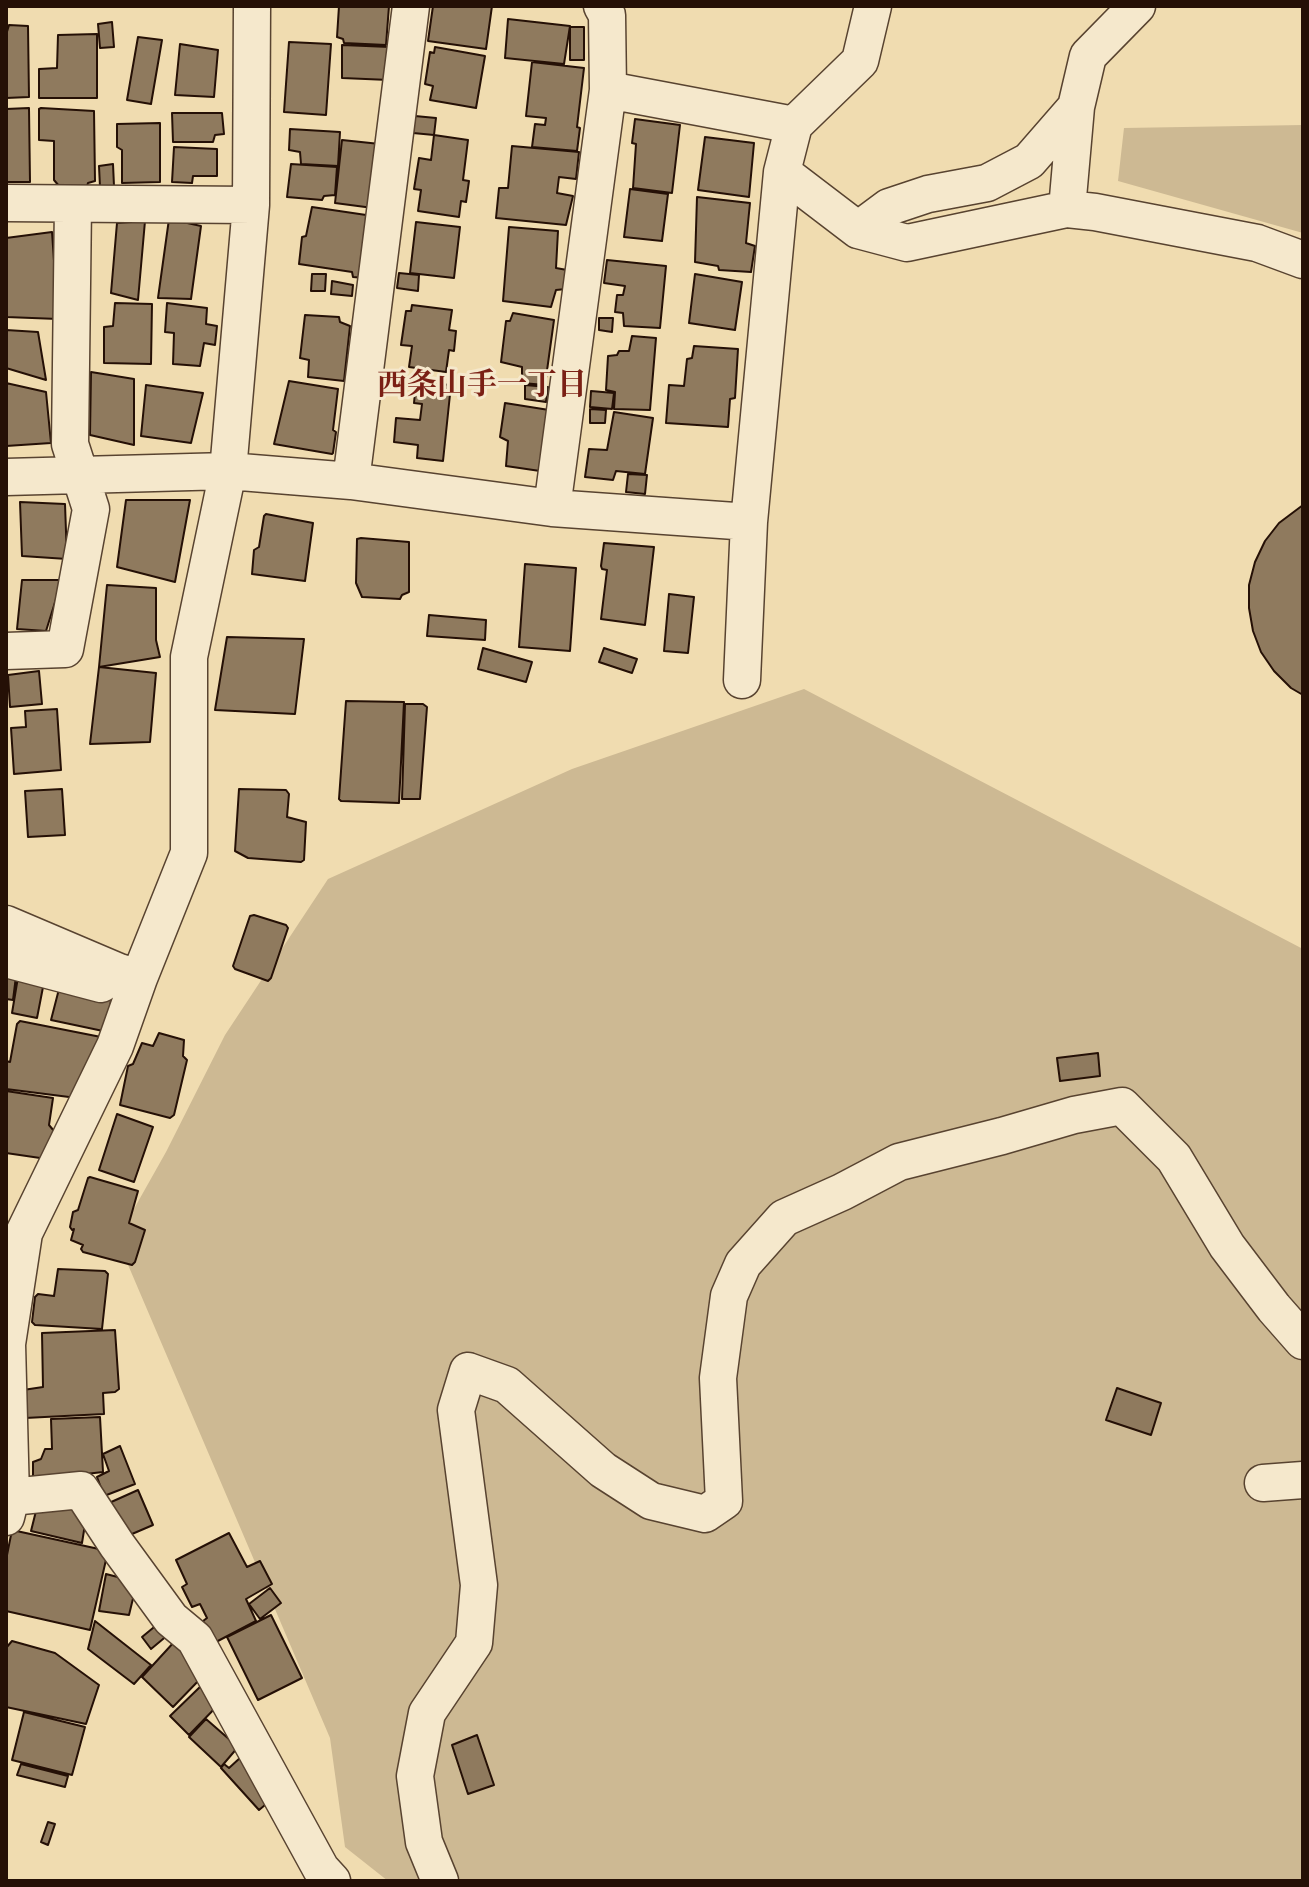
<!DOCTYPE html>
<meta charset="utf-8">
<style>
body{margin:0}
#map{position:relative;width:1309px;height:1887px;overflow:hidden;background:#f0dcb0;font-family:"IM FELL Double Pica",serif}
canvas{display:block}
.frame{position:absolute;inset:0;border:8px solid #251006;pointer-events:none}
</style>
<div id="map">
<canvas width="1309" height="1887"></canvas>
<div class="frame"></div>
</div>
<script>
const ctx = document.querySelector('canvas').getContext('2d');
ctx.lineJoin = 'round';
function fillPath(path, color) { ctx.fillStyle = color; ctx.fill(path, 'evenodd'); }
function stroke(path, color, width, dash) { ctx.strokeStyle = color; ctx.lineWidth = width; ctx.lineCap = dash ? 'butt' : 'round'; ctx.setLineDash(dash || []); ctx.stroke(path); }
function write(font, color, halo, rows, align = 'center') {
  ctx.font = font + ' "IM FELL Double Pica","Noto Serif JP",serif'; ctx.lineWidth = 6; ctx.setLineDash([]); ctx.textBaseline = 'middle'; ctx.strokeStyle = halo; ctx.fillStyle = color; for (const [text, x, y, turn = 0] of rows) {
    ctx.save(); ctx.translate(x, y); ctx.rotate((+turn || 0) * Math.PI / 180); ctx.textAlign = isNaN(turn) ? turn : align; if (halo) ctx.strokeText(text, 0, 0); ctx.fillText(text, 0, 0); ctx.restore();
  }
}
const green = new Path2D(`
 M1303,125v108l-185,-52 6,-53z
 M804,689l499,260v932h-915l-43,-34 -15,-109 -213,-499 49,-87 59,-117 103,-156 244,-110z`);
const building = new Path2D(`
 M339,6h50l-3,39 -42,-2 -1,-4 -6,-2z
 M433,6h59l-6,43 -58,-8z
 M508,19l62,7 -6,38 -59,-6z
 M112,22l2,25 -14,1 -2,-24z
 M9,25l19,1 1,71 -23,1v-63z
 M570,27h14v33h-14z
 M97,34v64h-58v-29l18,-1 1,-33z
 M138,37l24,3 -11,64 -24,-4z
 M289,42l42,2 -5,71 -42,-3z
 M180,44l38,6 -4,47 -39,-2z
 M342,45l48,2 -1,33 -47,-2z
 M435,47l50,9 -9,52 -46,-8 3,-14 -8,-2 5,-32 4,1z
 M532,62l52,6 -7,59 3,1 -3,23 -45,-4 3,-23 10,1 1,-7 -20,-2z
 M29,108l1,74h-24v-73z
 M41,108l53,3 1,70 -7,2 -1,3h-28l-5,-6v-39l-15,-1v-31z
 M172,113h50l2,21 -9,1 -2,7h-40z
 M415,116l21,2 -2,17 -21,-2z
 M635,119l45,6 -8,68 -39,-5 3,-44 -4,-1z
 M160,123v59l-38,1v-33l-5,-3v-23z
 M290,129l50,3 -2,34 -37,-2 -1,-12 -11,-2z
 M434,135l34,5 -5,40 6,1 -3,21 -5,-1 -2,16 -41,-6 3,-21 -7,-1 5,-31 12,2z
 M705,137l49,6 -5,54 -51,-7z
 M342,140l38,4 -7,64 -38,-5z
 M512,146l67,6 -3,27 -17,-2 -2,16 16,3 -7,29 -70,-7 3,-30h9z
 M174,147l43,2v27h-24l-1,7 -20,-1z
 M113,164l1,22 -14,1 -1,-21z
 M291,164l46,3 -2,28 -11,1 -2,4 -35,-3z
 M630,189l38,5 -6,47 -38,-4z
 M697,197l53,6 -4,40 9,3 -4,26 -32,-2 -1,-4 -23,-4z
 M312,207l61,9 -9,62 -11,-1 -1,-5 -53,-8 3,-27 4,-1z
 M169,219l32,7 -10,73 -33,-1z
 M145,221l-7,79 -27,-7 6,-70z
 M416,222l44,5 -6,51 -44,-5z
 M509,227l49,4 -2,37 11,2 -1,19 -10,1 -5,17 -48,-6z
 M52,232l6,87 -52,-2v-79z
 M607,260l59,6 -6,62 -36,-2 -1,-13 -8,-1 2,-17h6l2,-9 -21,-3z
 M399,273l20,2 -1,16 -21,-3z
 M312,274h14l-1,17h-14z
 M695,274l47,8 -7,48 -46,-7z
 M332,281l21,4 -1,11 -21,-2z
 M115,303l37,1 -1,60 -47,-1v-36l9,-1z
 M167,303l40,5 -1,16 11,2 -2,19 -11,-2 -4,23 -27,-2 1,-31 -9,-1z
 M412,305l40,5 -3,20 7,1 -2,20 -5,-1 -3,22 -37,-5 3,-21 -11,-1 5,-34h5z
 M513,313l41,7 -9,65 -23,-2v-16l-21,-5 5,-41h4z
 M305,315l34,2 1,5 10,4 -6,55 -36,-4 1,-17 -9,-2z
 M599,318h14l-1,14 -13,-2z
 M6,330l32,2 8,48 -40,-12z
 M632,336l24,2 -6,72 -36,-1 1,-17 -9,-2 2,-34 9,-1 2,-4h10z
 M694,346l44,3 -3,49 -5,1 -2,28 -62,-4 3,-38 15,1 3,-27 5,-1z
 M91,372l43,7v66l-44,-10z
 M289,381l49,8 -5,41 3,2 -3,21 -1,1 -58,-10z
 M416,382l35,3 -8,76 -26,-3 1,-13 -24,-3 2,-24 24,2 2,-16 -8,-1z
 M6,383l40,9 5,51 -45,3z
 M146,385l57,8 -12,50 -50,-7z
 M525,385l23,2 -2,15 -21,-3z
 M591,391l23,2 -2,16 -22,-2z
 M505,403l44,7 -9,61 -34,-5 2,-25 -8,-4z
 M590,409l16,1 -1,13h-15z
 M614,412l39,6 -8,56 -29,-3 -3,9 -28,-3 4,-28 18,1z
 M628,474l19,1 -2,19 -19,-2z
 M126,500h64l-15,82 -58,-15z
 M20,502l45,2 2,55 -45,-3z
 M1303,505v190l-12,-7 -17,-17 -13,-19 -8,-21 -4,-23v-23l6,-23 10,-21 14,-18z
 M266,514l47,9 -8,58 -53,-7 2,-24 5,-3 5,-31z
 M361,538l48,4v50l-7,3 -2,4 -38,-2 -6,-14 1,-44z
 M604,543l50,4 -9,78 -44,-6 6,-49 -5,-1 -1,-3z
 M525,564l51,4 -6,83 -51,-4z
 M22,580h40l-16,51 -29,-2z
 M107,585l49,3v52l4,17 -61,10z
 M669,594l25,3 -6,56 -24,-2z
 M429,615l57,5 -1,20 -58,-4z
 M227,637l77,2 -9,75 -80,-4z
 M483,648l49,14 -6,20 -48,-13z
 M604,648l33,11 -5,14 -33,-11z
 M99,667l57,6 -6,69 -60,2z
 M39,671l3,33 -32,3 -2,-32z
 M346,701l58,1 -5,101 -58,-2 -2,-2z
 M405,704h18l4,3 -7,92h-18z
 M57,709l4,61 -47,4 -3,-46 15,-1 -1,-16z
 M62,789l3,46 -37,2 -3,-46z
 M239,789l47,1 3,4 -2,23 19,5 -2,38 -3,2 -53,-4 -13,-7z
 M254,915l32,10 2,3 -17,50 -3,3 -33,-12 -2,-3 17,-50z
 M6,975l10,1 -3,24 -7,-1z
 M18,977l26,5 -7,36 -25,-5z
 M59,989l52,11 -3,28 -5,3 -52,-11z
 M20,1021l86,17 -29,60 -71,-9v-28l4,1 7,-38z
 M159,1033l25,7 -1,16 4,4 -13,55 -4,3 -50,-13 8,-39 5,-2 9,-21 11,3z
 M1098,1053l2,23 -40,5 -3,-23z
 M6,1091l47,7 -4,27 5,6 -7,28 -41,-6z
 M117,1114l36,13 -19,55 -35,-12z
 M90,1177l48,14 -9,32 16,7 -10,32 -3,3 -49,-13 -2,-3 2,-4 -12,-5 3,-11 -2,1 -2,-3 3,-15 5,-2 10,-32z
 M58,1269l47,2 3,3 -6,55 -67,-4 -3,-3 3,-25 3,-3 16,2z
 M115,1330l4,59 -4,3 -12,1 1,21 -79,4 -2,-28 20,-3 -1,-54z
 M1117,1388l44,15 -10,32 -45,-15z
 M100,1417l3,55 -70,8v-18l8,-3 4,-10h7l-1,-30z
 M120,1446l15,38 -31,12 -7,-19 12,-6 -6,-17z
 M138,1490l15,35 -28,12 -16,-34z
 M38,1503h36l12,15 -4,25 -51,-12z
 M12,1530l96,21 -18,79 -84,-19v-51z
 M229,1533l18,34 13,-6 12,23 -26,15 10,22 -42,22 -11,-22 4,-3 -7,-14 -8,3 -10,-20 5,-3 -11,-24z
 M106,1574l31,8 -8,33 -30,-4z
 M270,1588l11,15 -21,16 -11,-15z
 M271,1615l31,63 -44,22 -31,-63z
 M95,1621l56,44 -17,19 -46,-35z
 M159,1623l10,11 -18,15 -9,-12z
 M12,1641l43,12 44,32 -13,39 -80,-17v-59z
 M175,1641l28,35 -30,31 -31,-30z
 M203,1684l18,18 -32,33 -19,-19z
 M24,1712l61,15 -13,48 -60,-15z
 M206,1719l32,28 -17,20 -32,-30z
 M477,1735l17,50 -26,9 -16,-49z
 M241,1757l30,43 -12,10 -38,-42 3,-4 5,4z
 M21,1764l47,12 -3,11 -48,-12z
 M48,1822l7,2 -7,21 -7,-3z`);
const minor = new Path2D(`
 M602,6l5,9 1,75
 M782,172l76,58 49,13 160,-34 28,3 162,31 46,17
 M6,203l245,2
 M1067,209l9,-102 12,-51 49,-50
 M858,230l31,-23 39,-13 59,-11 42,-22 47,-54
 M6,477l222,-6 123,10 201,27 197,14 33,-350 12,-47 66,-64 13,-55
 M351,481l60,-475
 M552,508l56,-418 186,35
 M6,651l59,-2 26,-140 -21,-65 3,-240
 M742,680l7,-158
 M6,924l113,48 20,6
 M6,959l95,25
 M1263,1483l40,-3
 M11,1497l70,-7 36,55 54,74 24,20 126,230 11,12
 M6,1517l5,-20 -4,-153 17,-111 91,-187 24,-68 50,-125v-196l39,-186 23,-266 1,-199
 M440,1881l-16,-39 -9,-66 12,-63 47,-70 5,-58 -23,-175 12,-39 39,14 96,85 48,31 54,13 19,-13 -6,-123 11,-82 14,-32 41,-46 58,-26 57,-30 103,-26 72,-21 48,-9 52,52 53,88 47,62 29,33`);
const neighbourhoodNames = [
 ["西条山手一丁目",482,388]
];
fillPath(green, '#cdb993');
fillPath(building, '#8f7a5e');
stroke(building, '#251006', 2);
stroke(minor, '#584330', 39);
stroke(minor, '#f5e8cc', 36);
write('bold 30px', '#7a1f14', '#f5e8cc', neighbourhoodNames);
</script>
